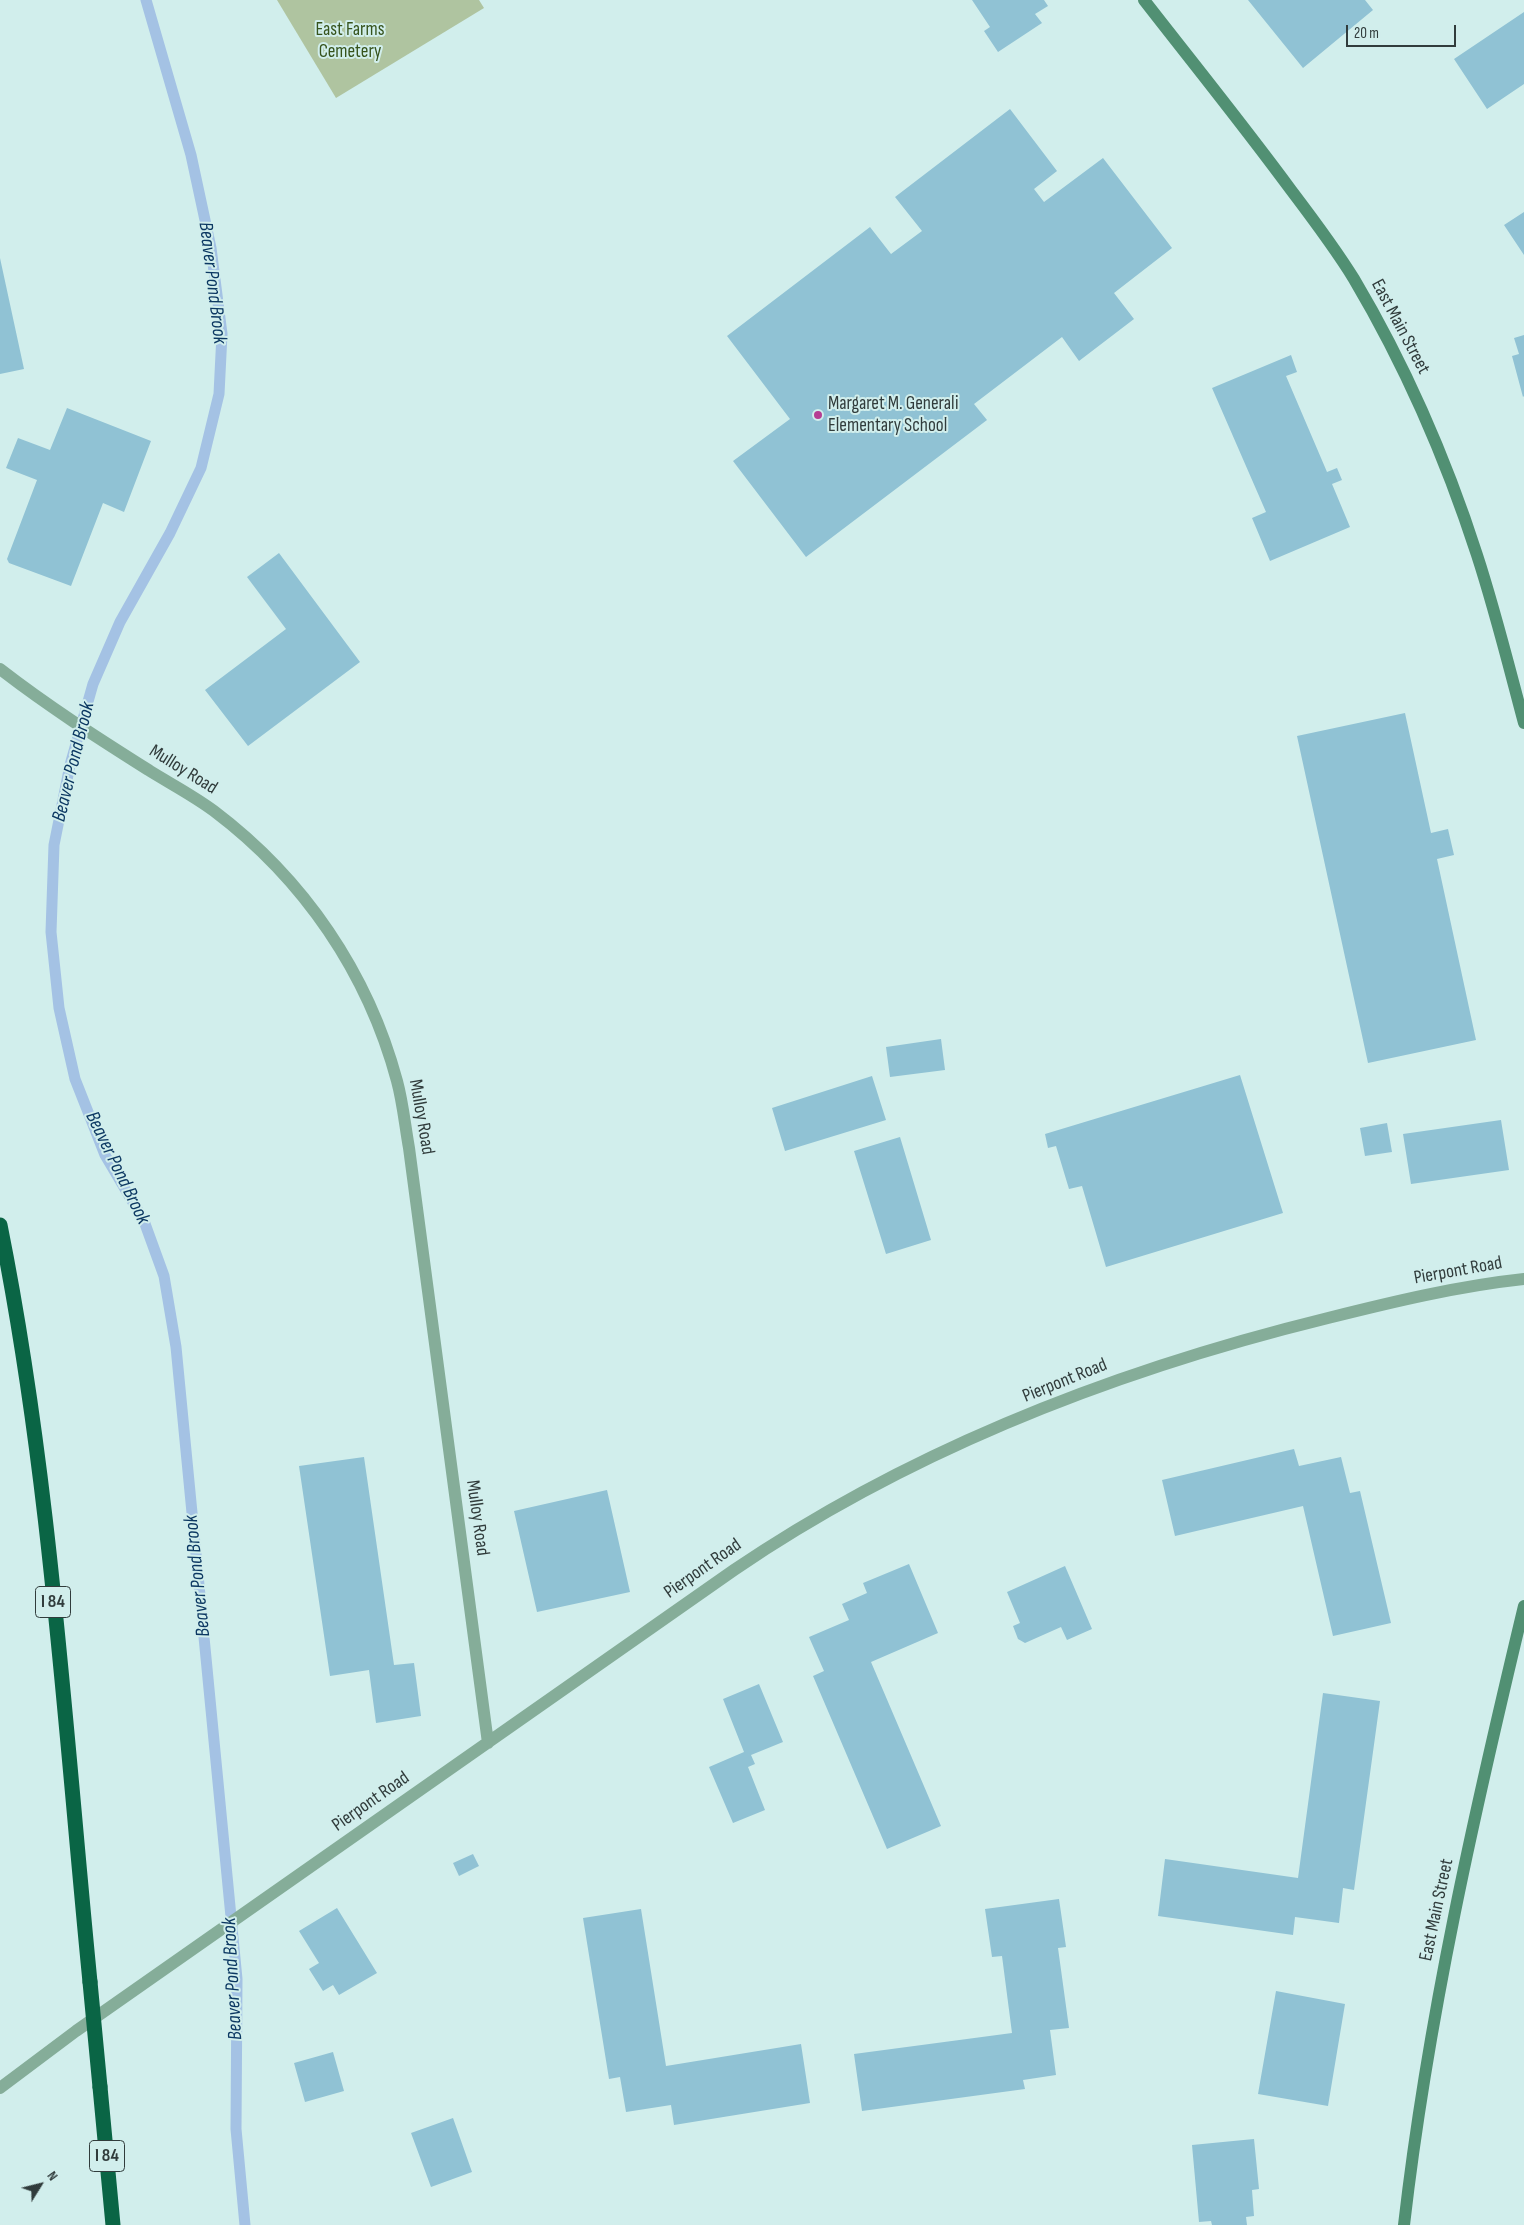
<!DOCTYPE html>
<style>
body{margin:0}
#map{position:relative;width:1524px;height:2225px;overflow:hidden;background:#d1eeec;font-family:"Sofia Sans Condensed",sans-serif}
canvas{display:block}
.north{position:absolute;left:15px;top:2160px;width:50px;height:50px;-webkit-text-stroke:4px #d1eeec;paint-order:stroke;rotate:54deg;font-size:14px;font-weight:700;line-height:20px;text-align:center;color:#313c3c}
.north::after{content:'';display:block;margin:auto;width:18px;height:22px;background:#313c3c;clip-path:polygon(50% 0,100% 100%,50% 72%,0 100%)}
.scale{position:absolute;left:1346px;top:25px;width:110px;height:22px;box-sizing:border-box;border:2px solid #313c3c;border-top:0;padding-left:6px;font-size:15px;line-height:18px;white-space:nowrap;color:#313c3c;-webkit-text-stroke:4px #d1eeec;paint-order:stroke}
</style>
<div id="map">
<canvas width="1524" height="2225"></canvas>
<div class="north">N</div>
<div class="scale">20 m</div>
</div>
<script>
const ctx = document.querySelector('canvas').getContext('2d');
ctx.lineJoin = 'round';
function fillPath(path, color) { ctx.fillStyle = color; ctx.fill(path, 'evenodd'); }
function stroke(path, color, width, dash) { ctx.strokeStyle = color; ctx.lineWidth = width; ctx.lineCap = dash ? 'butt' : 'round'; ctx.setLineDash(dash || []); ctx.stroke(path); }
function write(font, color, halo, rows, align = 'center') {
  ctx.font = font + ' "Sofia Sans Condensed",sans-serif'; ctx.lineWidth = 4; ctx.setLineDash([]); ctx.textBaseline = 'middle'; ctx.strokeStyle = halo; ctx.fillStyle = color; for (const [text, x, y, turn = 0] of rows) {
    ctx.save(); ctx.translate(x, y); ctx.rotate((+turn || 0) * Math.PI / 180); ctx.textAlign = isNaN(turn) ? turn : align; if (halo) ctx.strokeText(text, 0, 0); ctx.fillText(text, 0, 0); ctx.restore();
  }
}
const green = new Path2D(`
 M277 0H479L484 8 336 98Z`);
const stream = new Path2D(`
 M146 0 191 155 211 248 222 334 219 394 201 468 170 533 120 622 93 684 70 765 54 845 51 932 59 1008 75 1079 105 1155 144 1221 164 1276 176 1347 237 1979 236 2129 245 2225`);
const building = new Path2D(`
 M972 0H1044L1048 6 1035 14 1042 23 998 52 984 31 990 27Z
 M1248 0H1365L1373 10 1303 68Z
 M1524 12V84L1487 109 1454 59Z
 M1010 109 1057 171 1034 189 1044 202 1103 158 1172 248 1114 293 1134 319 1079 361 1062 337 974 404 987 420 806 557 733 461 790 419 727 336 870 227 891 254 922 231 895 197Z
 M1524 212V255L1504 225Z
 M0 258 24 369 0 374Z
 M1524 335V396L1523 397 1512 356 1519 354 1514 338Z
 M1291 355 1297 372 1286 376 1327 472 1337 468 1342 480 1332 484 1350 527 1270 561 1252 518 1266 512 1212 388Z
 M67 408 151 441 124 512 103 503 71 586 9 563 7 559 37 480 6 468 18 438 50 450Z
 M279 553 360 662 248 746 205 690 286 629 247 577Z
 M1405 713 1431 833 1448 829 1454 855 1437 859 1476 1040 1368 1063 1297 736Z
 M941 1039 945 1070 890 1077 886 1047Z
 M1240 1075 1283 1213 1106 1267 1082 1186 1069 1189 1056 1146 1048 1148 1045 1134Z
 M872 1076 886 1120 785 1151 772 1108Z
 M1501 1120 1509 1170 1411 1184 1403 1134Z
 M1387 1123 1392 1152 1365 1156 1360 1128Z
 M900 1137 931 1240 886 1254 854 1151Z
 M1294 1449 1299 1466 1341 1457 1350 1493 1360 1491 1391 1623 1333 1636 1303 1506 1175 1536 1162 1480Z
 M364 1457 394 1665 414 1663 421 1716 376 1723 369 1670 330 1676 299 1466Z
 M607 1490 630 1592 537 1612 514 1511Z
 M909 1564 938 1633 871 1662 941 1826 887 1849 813 1676 824 1671 809 1637 849 1620 842 1604 867 1593 863 1583Z
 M1065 1566 1092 1629 1067 1640 1061 1627 1025 1643 1018 1639 1013 1626 1020 1623 1007 1592Z
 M759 1684 783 1742 751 1755 755 1764 748 1767 765 1810 733 1823 709 1767 744 1752 723 1699Z
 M1323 1693 1380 1701 1354 1890 1343 1888 1339 1923 1295 1917 1293 1935 1158 1916 1165 1859 1298 1878Z
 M473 1854 479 1866 459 1876 453 1863Z
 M1059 1899 1066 1947 1058 1948 1069 2028 1050 2030 1056 2075 1023 2080 1025 2089 862 2111 854 2054 1012 2033 1002 1956 992 1957 985 1909Z
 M337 1908 377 1973 339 1995 333 1985 323 1991 309 1969 319 1963 299 1931Z
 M641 1909 666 2066 801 2044 810 2103 674 2125 671 2105 626 2112 620 2077 609 2079 583 1918Z
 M1276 1991 1345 2004 1328 2106 1258 2094Z
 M333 2052 344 2091 305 2102 294 2063Z
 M453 2118 472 2172 431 2187 411 2133Z
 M1254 2139 1259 2189 1252 2190 1254 2216 1246 2217 1247 2225H1212L1211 2221 1199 2222 1192 2145Z`);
const street = new Path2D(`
 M0 669C49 707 98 738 150 771 171 784 194 796 214 811 304 879 368 973 397 1081 403 1103 405 1126 409 1148L488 1743
 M0 2088 76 2031 734 1570C912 1449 1120 1369 1328 1318 1392 1302 1458 1286 1524 1279`);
const secondary = new Path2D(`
 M1144 0C1193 63 1244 126 1291 190 1313 219 1335 248 1354 279 1405 365 1446 459 1477 555 1495 610 1509 667 1524 723
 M1404 2225C1428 2016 1475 1810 1524 1606`);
const highway = new Path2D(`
 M0 1225C50 1474 65 1729 90 1982
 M100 2087 113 2225`);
const highwayBridge = new Path2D(`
 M90 1982 100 2087`);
const markers = [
 [818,415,5,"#b63e93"]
];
const shields = [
 [53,1602,35],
 [107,2156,35]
];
const shieldNames = [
 ["I 84",53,1602],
 ["I 84",107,2156]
];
const parkNames = [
 ["East Farms",350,30],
 ["Cemetery",350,52]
];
const streetNames = [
 ["East Main Street",1400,327,62],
 ["Mulloy Road",183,770,32],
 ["Mulloy Road",421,1117,80],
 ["Pierpont Road",1458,1271,-10],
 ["Pierpont Road",1065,1381,-22],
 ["Mulloy Road",477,1518,82],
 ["Pierpont Road",703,1569,-35],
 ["Pierpont Road",371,1802,-35],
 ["East Main Street",1437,1910,-78]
];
const poiNames = [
 ["Margaret M. Generali",828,404],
 ["Elementary School",828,426]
];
const waterNames = [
 ["Beaver Pond Brook",212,283,83],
 ["Beaver Pond Brook",74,762,-76],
 ["Beaver Pond Brook",117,1168,64],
 ["Beaver Pond Brook",198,1576,-96],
 ["Beaver Pond Brook",233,1979,-93]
];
fillPath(green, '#afc4a0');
stroke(stream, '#a4c2e4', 11);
fillPath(building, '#90c2d4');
stroke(street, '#85ad99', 12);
stroke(secondary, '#519073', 12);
stroke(highway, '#0a6545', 15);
stroke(highwayBridge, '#0a6545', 15);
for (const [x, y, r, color] of markers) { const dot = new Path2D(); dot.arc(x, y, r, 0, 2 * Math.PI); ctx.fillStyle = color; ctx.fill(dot); stroke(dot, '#d1eeec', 2); }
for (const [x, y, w] of shields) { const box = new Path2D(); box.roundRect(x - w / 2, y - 15.5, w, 31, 4); ctx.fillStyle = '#d1eeec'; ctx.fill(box); stroke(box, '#313c3c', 1); }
write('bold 18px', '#313c3c', null, shieldNames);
write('19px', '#36531c', '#d1eeec', parkNames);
write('19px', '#313c3c', '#d1eeec', streetNames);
write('19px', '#313c3c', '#d1eeec', poiNames, 'left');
write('italic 20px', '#0c3862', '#d1eeec', waterNames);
</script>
